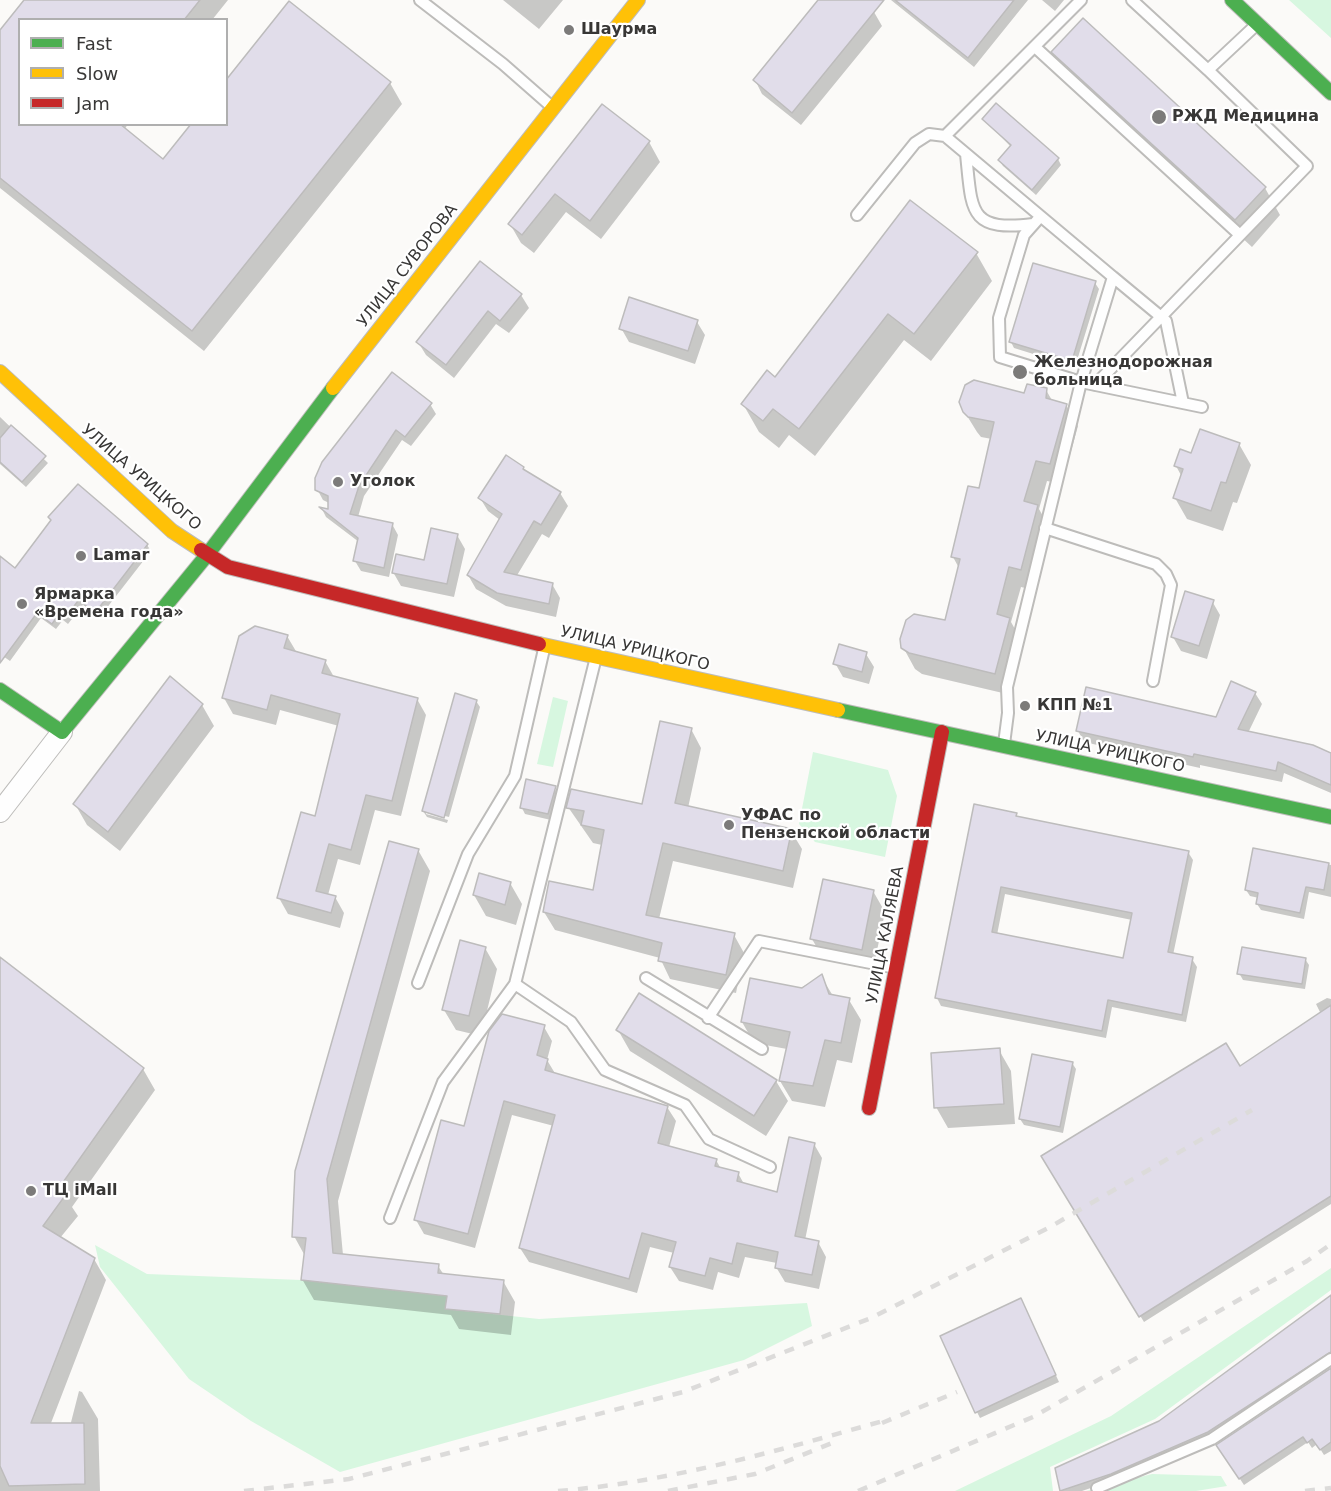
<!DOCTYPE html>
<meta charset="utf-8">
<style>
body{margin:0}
#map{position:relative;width:1331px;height:1491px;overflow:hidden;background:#fbfaf8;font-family:"DejaVu Sans",sans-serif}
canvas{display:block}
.legend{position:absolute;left:18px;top:18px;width:210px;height:108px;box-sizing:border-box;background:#fff;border:2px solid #afafaf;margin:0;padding:8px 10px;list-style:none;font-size:18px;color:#383736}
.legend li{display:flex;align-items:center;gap:12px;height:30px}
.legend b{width:30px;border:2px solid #afafaf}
</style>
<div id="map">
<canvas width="1331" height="1491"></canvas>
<ul class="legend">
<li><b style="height:8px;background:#4caf50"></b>Fast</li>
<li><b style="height:8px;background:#ffc107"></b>Slow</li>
<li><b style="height:8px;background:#c62828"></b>Jam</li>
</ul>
</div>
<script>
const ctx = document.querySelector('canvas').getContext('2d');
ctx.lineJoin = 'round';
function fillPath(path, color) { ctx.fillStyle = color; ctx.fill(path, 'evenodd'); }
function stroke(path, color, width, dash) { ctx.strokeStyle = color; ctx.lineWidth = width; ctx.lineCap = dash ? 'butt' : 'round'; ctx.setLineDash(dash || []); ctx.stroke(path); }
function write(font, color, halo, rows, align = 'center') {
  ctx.font = font + ' "DejaVu Sans",sans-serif'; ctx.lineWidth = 4.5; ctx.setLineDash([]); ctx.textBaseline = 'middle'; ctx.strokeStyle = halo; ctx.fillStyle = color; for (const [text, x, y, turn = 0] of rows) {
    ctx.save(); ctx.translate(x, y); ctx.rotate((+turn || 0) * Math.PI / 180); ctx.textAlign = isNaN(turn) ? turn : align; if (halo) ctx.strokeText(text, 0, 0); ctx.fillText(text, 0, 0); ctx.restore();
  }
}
const green = new Path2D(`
 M1289 0H1331V38Z
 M553 697 568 701 553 767 537 764Z
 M813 752 888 770 897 796 885 857 815 842 799 824Z
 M95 1245 147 1274 301 1280 447 1296 446 1309 539 1319 807 1303 812 1326 744 1360 340 1472 251 1421 189 1379 100 1267Z
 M1331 1268V1290L1155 1419 1050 1467 1053 1491H955L1111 1416Z
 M1152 1474 1221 1476 1227 1486 1196 1491H1086Z`);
const shadow = new Path2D(`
 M26 0H228L212 20H20V124H128L124 130 164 161 226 124 390 83 402 104 204 351 0 188V33Z
 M503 0H563L539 29Z
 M820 0H859L874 12 882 26 801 125 762 94 755 80Z
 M891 0H1028L974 67Z
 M1042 0H1064L1055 11Z
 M1053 52 1265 188 1280 215 1252 247 1069 79Z
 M603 106 649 142 660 162 601 239 566 212 534 253 521 243 510 224Z
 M984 119 1058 159 1061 165 1036 195 1003 166 999 160 1011 147Z
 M976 253 992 281 931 361 904 340 815 456 789 435 779 448 759 432 743 404 775 379Z
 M1095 283 1099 289 1075 367 1014 348 1011 342Z
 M521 295 529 308 509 333 496 324 454 378 426 355 418 342Z
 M697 322 705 335 695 364 629 342 621 328Z
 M1046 390 1053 402 1066 405 1078 426 1062 484 1047 481 1039 509 1049 527 1033 590 1021 587 1011 622 1021 640 1007 694 922 674 915 669 903 647 946 622 959 568 953 557 980 490 992 439 981 437 977 432 964 411Z
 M430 404 436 414 411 446 402 440 364 496 358 517 392 524 398 535 389 577 361 571 355 561 359 542 326 517 322 509 330 511 329 503 323 500 317 489Z
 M0 417 48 463 26 487 0 464Z
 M1239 444 1251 465 1237 503 1233 502 1223 531 1187 519 1175 498 1182 477 1176 466 1192 455Z
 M523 468 526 473 560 493 568 506 549 538 542 534 516 577 552 584 560 598 556 617 506 606 476 589 468 575 500 520 488 511 480 498Z
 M457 535 465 549 454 597 401 586 393 572 425 561Z
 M147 545 151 551 99 618 83 605 68 624 63 620 56 629 41 618 10 661 0 654V558L15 570Z
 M1212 601 1220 615 1207 659 1181 651 1173 637Z
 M287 636 297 653 325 661 334 677 417 699 426 715 401 816 375 810 360 865 338 859 328 895 335 897 344 913 340 928 288 914 279 898 316 817 339 726 280 710 276 725 233 714 224 698Z
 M866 654 874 667 869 684 843 677 835 663Z
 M170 678 202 705 214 726 120 851 87 825 75 804Z
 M1255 693 1262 704 1248 733 1331 754V793L1284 773 1282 782 1200 765V768L1084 742 1078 731 1216 719Z
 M476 701 480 707 449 817 426 811V814L448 820 447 823 427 817 423 811Z
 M691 729 701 748 688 808 791 831 802 849 793 888 673 861 659 919 734 935 744 953 736 993 670 979 660 958 555 930 544 912 594 892 602 845 593 843 568 807 643 806Z
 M554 787 557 793 551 820 525 814 522 808Z
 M1016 814 1018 818 1188 852 1193 860 1173 955 1192 959 1197 967 1186 1022 1112 1007 1106 1038 941 1006 937 998ZM1005 894 1132 920 1124 959 997 935Z
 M418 850 430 871 338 1201 343 1255 438 1266 444 1275 503 1281 515 1302 511 1335 459 1329 451 1315 314 1300 302 1279 305 1256 294 1236Z
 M1255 850 1331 865V897L1309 892 1304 919 1261 910 1257 904 1259 898 1250 896 1246 890Z
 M510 883 522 904 516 925 486 916 474 895Z
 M873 891 885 912 873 970 824 960 812 939Z
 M485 948 497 969 481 1036 456 1030 444 1010Z
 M0 959 143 1069 155 1090 72 1207 78 1216 60 1238 94 1259 106 1280 46 1436 67 1438 79 1391 82 1392 98 1419 100 1491H0Z
 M1305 959 1309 965 1305 989 1243 980 1239 973Z
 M821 976 833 996 849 1000 861 1020 852 1063 837 1060 825 1107 792 1101 780 1081 787 1049 754 1043 742 1022Z
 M1327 998 1331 999V1204L1144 1322 1043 1157 1239 1068 1321 1014 1316 1004Z
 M544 1027 552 1041 547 1060 556 1075 667 1107 676 1121 669 1147 716 1160 721 1169 738 1173 744 1184 779 1194 814 1144 822 1158 805 1240 818 1242 826 1257 819 1289 785 1282 776 1267 777 1263 745 1257 739 1278 718 1272 713 1290 679 1281 670 1267 674 1253 650 1247 637 1293 529 1262 520 1248 554 1126 512 1115 475 1248 424 1234 416 1220 465 1127Z
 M618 1030 776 1081 788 1101 766 1136 630 1051Z
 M999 1050 1011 1071 1015 1124 948 1128 936 1107Z
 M1072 1063 1076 1069 1063 1133 1024 1125 1020 1119Z
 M1331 1297V1359L1212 1438 1114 1480 1082 1491H1062L1057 1469 1159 1423Z
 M1024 1306 1059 1382 980 1418 977 1412Z
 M1331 1370V1451L1324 1455 1317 1444 1312 1448 1308 1442 1244 1485 1222 1452Z`);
const building = new Path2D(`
 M24 0H200L184 20H20V124H120L163 159 191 124H226V80L289 1 391 82 192 331 0 178V30Z
 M818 0H884L792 113 753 80Z
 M895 0H1014L968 58Z
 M1083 18 1266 187 1235 220 1051 52Z
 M996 103 1059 158 1032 190 998 160 1011 145 982 119Z
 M602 104 650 141 590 221 555 194 522 235 508 224Z
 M910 200 978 252 914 334 888 314 799 429 773 409 763 421 741 404 767 370 775 377Z
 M480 261 522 294 500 321 488 311 446 365 416 342Z
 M1033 263 1096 281 1072 361 1009 342Z
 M629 297 698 320 688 351 619 329Z
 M392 372 432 403 405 437 396 430 359 486 350 514 393 523 384 568 353 561 358 538 319 507 328 509V496L315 490V478L322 462Z
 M974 380 1024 393 1027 384 1047 388 1046 398 1067 404 1050 464 1036 461 1024 501 1038 505 1021 570 1009 567 997 614 1010 618 995 674 909 653 901 648 900 639 906 620 914 614 945 620 960 559 951 557 968 486 979 488 994 422 968 417 963 412 959 402 965 385Z
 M11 425 46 456 22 482 0 462V438Z
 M1200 429 1240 443 1226 483 1221 482 1211 511 1173 498 1183 469 1174 466 1180 449 1191 453Z
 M506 455 524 467 523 469 561 492 541 525 534 521 504 572 553 583 549 604 497 593 467 575 502 514 478 498Z
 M78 484 148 544 95 613 79 600 64 618 59 614 52 624 37 613 0 663V556L15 568 51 520 48 517Z
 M431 528 458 534 447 584 392 573 396 554 424 560Z
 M1185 591 1214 600 1199 646 1171 637Z
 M255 626 288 635 284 648 326 660 322 673 418 698 392 801 366 795 351 850 329 844 316 891 336 896 331 913 277 898 301 812 315 816 340 714 271 695 267 710 222 698 239 636Z
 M839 644 867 652 862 672 833 664Z
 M170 676 203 704 108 832 73 804Z
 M1231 681 1256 692 1238 729 1313 745 1331 753V785L1278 762 1276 771 1194 754 1193 757 1076 731 1086 687 1216 717Z
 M455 693 477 700 444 818 422 811Z
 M660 721 692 728 675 803 792 829 783 871 663 843 646 915 735 933 726 975 658 961 662 943 543 912 549 881 593 890 604 830 581 825 584 811 566 808 571 789 642 804Z
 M526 779 556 786 548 814 520 808Z
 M974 804 1017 813 1016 816 1189 851 1168 952 1193 957 1182 1015 1108 1000 1102 1031 935 998ZM1001 887 1132 913 1123 958 992 932Z
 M389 841 419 849 327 1179 333 1253 439 1264 438 1273 504 1280 500 1314 445 1309 447 1296 301 1280 306 1238 292 1237 295 1171Z
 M1253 848 1329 863 1324 890 1306 887 1300 913 1256 904 1258 893 1245 890Z
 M479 873 511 882 505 905 473 895Z
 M823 879 874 890 862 950 810 939Z
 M460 940 486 947 469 1016 442 1010Z
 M1242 947 1306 958 1302 984 1237 974Z
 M0 957 144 1068 59 1188 67 1193 43 1226 95 1258 31 1423H84L85 1484 9 1486 0 1466Z
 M822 974 829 994 850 998 841 1043 825 1040 813 1086 779 1081 790 1032 741 1022 750 978 802 988Z
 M639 993 777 1080 754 1116 616 1030Z
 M1331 1005V1196L1139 1317 1041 1156 1226 1043 1240 1066Z
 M502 1014 545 1025 537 1055 548 1059 545 1070 668 1106 658 1143 717 1159 715 1166 739 1172 737 1181 777 1192 789 1137 815 1143 795 1236 819 1241 812 1275 775 1268 778 1252 737 1243 732 1264 710 1258 705 1276 669 1267 676 1242 642 1233 629 1279 519 1248 555 1115 504 1101 468 1234 414 1220 441 1120 464 1126 489 1031Z
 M1000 1048 1004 1104 934 1108 931 1053Z
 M1032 1054 1073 1062 1060 1127 1019 1119Z
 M1331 1295V1352L1208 1432 1111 1474 1060 1491 1055 1468 1159 1421Z
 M1021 1298 1056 1375 975 1413 940 1336Z
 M1331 1368V1442L1320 1450 1312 1439 1307 1443 1303 1437 1239 1479 1216 1445Z`);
const lane = new Path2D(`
 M420 0 503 64 552 107
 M1132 0 1208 70 1255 26
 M1035 47 1240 235
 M966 154C972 211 968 232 1033 224
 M857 215 915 143 929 134 945 136
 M1040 217 1024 235 999 318 1000 357 1081 382 1113 277 945 136 1081 0
 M1113 277 1166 321 1183 403
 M1095 385 1307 166 1208 70
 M1045 528 1156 564 1166 574 1171 585 1153 681
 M1004 744 1008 713 1007 687 1081 382 1202 407
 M646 978 762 1049
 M418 983 468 854 515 776 544 649
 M515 984 571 1022 605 1070 685 1105 709 1139 770 1167
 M708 1018 759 941 896 968
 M390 1218 443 1082 515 984 595 661
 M1097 1488 1212 1439 1331 1359`);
const street = new Path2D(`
 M0 812 62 732`);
const fast = new Path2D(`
 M1232 0 1331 93
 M0 690 62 732 207 555 333 388
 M838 710 1331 817`);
const slow = new Path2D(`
 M0 372 172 531 201 550
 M333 388 638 0
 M539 644 838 710`);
const jam = new Path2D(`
 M201 550 228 567 539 644
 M869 1108 942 732`);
const rail = new Path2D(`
 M882 1423 957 1392
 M244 1491 349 1479 683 1392 871 1318 1050 1227 1252 1110
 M558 1491C671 1482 780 1450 890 1419
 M668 1491 755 1474 832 1443
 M858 1491 1033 1417 1307 1261 1331 1244
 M1305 1491 1331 1488`);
const markers = [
 [569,30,6,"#7c7b7a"],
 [1159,117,8,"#7c7b7a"],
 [1020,372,8,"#7c7b7a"],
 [338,482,6,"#7c7b7a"],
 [81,556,6,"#7c7b7a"],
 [22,604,6,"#7c7b7a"],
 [1025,706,6,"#7c7b7a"],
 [729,825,6,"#7c7b7a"],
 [31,1191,6,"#7c7b7a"]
];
const poiNames = [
 ["Шаурма",581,30],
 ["РЖД Медицина",1172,117],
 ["Железнодорожная",1034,363],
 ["больница",1034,381],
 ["Уголок",350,482],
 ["Lamar",93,556],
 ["Ярмарка",34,595],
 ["«Времена года»",34,613],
 ["КПП №1",1037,706],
 ["УФАС по",741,816],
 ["Пензенской области",741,834],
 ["ТЦ iMall",43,1191]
];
const streetNames = [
 ["УЛИЦА СУВОРОВА",408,266,-52],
 ["УЛИЦА УРИЦКОГО",141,478,41],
 ["УЛИЦА УРИЦКОГО",635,649,13],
 ["УЛИЦА УРИЦКОГО",1110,752,12],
 ["УЛИЦА КАЛЯЕВА",886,935,-79]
];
fillPath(green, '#d7f7e0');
fillPath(shadow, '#0003');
fillPath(building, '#e1ddea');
stroke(building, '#bdbcbc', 1.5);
stroke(lane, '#bdbcba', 14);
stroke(street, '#bdbcba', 22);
stroke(fast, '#bdbcba', 16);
stroke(slow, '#bdbcba', 16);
stroke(jam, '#bdbcba', 16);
stroke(lane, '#fefefe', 10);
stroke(street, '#fefefe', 20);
stroke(fast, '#4caf50', 14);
stroke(slow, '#ffc107', 14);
stroke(jam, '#c62828', 14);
stroke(rail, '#dcdbda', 4.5, [10, 10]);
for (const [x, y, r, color] of markers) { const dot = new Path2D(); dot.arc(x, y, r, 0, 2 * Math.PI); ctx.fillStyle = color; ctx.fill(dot); stroke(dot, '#fff', 2); }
write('bold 16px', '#383736', '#fff', poiNames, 'left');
write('16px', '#383736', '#fff', streetNames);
</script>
